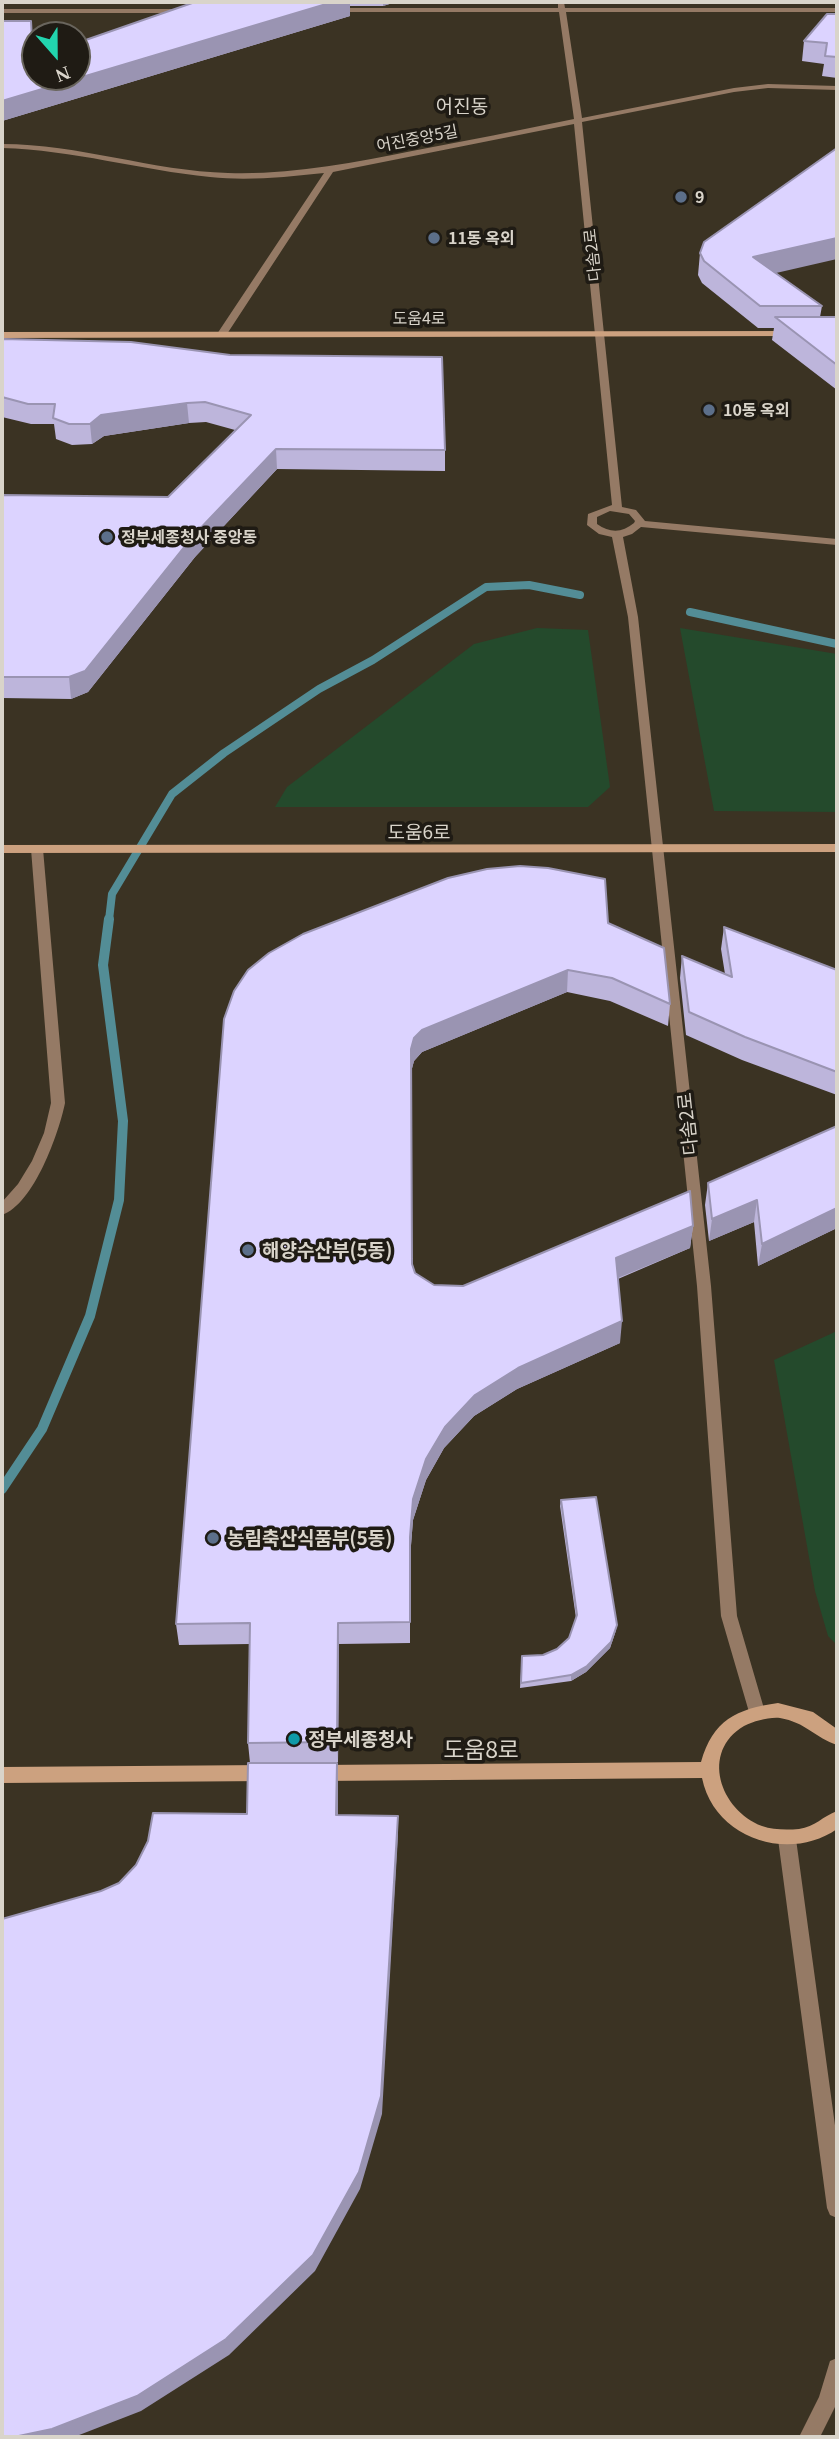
<!DOCTYPE html>
<meta charset="utf-8">
<style>
body{margin:0}
#map{position:relative;width:839px;height:2439px;overflow:hidden;background:#3b3323;font-family:Georgia,serif}
canvas{display:block}
.frame{position:absolute;inset:0;border:4px solid #d9d4ca;pointer-events:none}
.north{position:absolute;left:21px;top:21px;width:70px;height:70px;box-sizing:border-box;background:#1f1b14;border:2px solid #69655d;border-radius:50%;rotate:159deg;font-size:19px;font-weight:700;line-height:28px;text-align:center;color:#d9d4ca}
.north::after{content:'';display:block;margin:auto;width:24px;height:32px;background:#22d5af;clip-path:polygon(50% 0,100% 100%,50% 72%,0 100%)}
</style>
<div id="map">
<canvas width="839" height="2439"></canvas>
<div class="frame"></div>
<div class="north">N</div>
</div>
<script>
const ctx = document.querySelector('canvas').getContext('2d');
ctx.lineJoin = 'round';
function fillPath(path, color) { ctx.fillStyle = color; ctx.fill(path, 'evenodd'); }
function stroke(path, color, width, dash) { ctx.strokeStyle = color; ctx.lineWidth = width; ctx.lineCap = dash ? 'butt' : 'round'; ctx.setLineDash(dash || []); ctx.stroke(path); }
function write(font, color, halo, rows, align = 'center') {
  ctx.font = font + ' Georgia,"Noto Sans KR",serif'; ctx.lineWidth = 7; ctx.setLineDash([]); ctx.textBaseline = 'middle'; ctx.strokeStyle = halo; ctx.fillStyle = color; for (const [text, x, y, turn = 0] of rows) {
    ctx.save(); ctx.translate(x, y); ctx.rotate((+turn || 0) * Math.PI / 180); ctx.textAlign = isNaN(turn) ? turn : align; if (halo) ctx.strokeText(text, 0, 0); ctx.fillText(text, 0, 0); ctx.restore();
  }
}
const green = new Path2D(`
 M537 628 588 630 610 787 588 807H275L287 787 474 644Z
 M680 628 837 654V812L714 811Z
 M837 1331V1645L828 1636 815 1591 774 1360Z`);
const streamFar1 = new Path2D(`
 M690 612 837 644
 M109 920 112 894 172 794 224 753 319 689 373 660 486 587 529 585 580 595`);
const stream = new Path2D(`
 M2 1489 42 1429 90 1316 119 1200 123 1121 103 965 109 919`);
const street = new Path2D(`
 M558 2H564L565 8H837V12H566L582 118 734 88 768 84 837 86V90L768 88 734 92 582 122 622 507 636 510 645 521 837 539V545L641 527 632 534 623 537 638 617 711 1286 737 1616 765 1712 763 1717 757 1719 751 1717 749 1712 721 1616 697 1286 628 617 612 537 599 534 587 525 588 514 612 505 574 124 333 172 227 334 222 337 217 334 324 173C286 177 248 181 210 177 140 170 73 150 2 148V144C79 144 152 171 228 173 291 175 351 163 412 151 466 141 520 130 574 119L559 12H332L328 10 332 8H558ZM610 511 629 514 635 521 634 523C622 533 610 533 597 524V517Z
 M2 9H189L193 11 189 13H2Z
 M37 845 43 849 65 1103C59 1133 34 1204 2 1215V1202L18 1184 32 1161 44 1133 51 1103 31 849Z
 M787 1831 793 1833 796 1839 837 2140V2218L830 2215 827 2208 778 1839 781 1833Z
 M837 2358V2402L835 2407 820 2437H799L819 2397 830 2361Z`);
const secondary = new Path2D(`
 M791 331 796 334 794 336 2 338V332Z
 M837 844V852L2 853V845Z
 M778 1703 813 1712 837 1729V1745C816 1738 805 1722 780 1718 768 1717 755 1721 744 1726 700 1752 720 1810 762 1826 773 1830 787 1830 799 1829 815 1827 823 1816 837 1811V1829C788 1863 714 1838 702 1778L319 1781 313 1778 311 1773 313 1768 319 1765 701 1762C713 1720 736 1709 778 1703Z
 M267 1765 273 1768 275 1773 273 1778 267 1781 2 1783V1767Z`);
const wall = new Path2D(`
 M195 2H396L383 6H350V16L2 121 31 21 34 59Z
 M837 14V78L822 76 824 64 802 61 804 41Z
 M700 253 776 273 822 306 820 317H837V390L772 340 774 328H758L702 283 698 275Z
 M2 339 445 450V471L277 469 195 557 88 692 71 699 2 698V495L168 497 235 430 206 422 189 423 104 436 92 444 72 445 56 439 54 424H31L2 417Z
 M608 923 670 1004 668 1026 610 1001 567 992 422 1052 414 1061 411 1072 412 1264 415 1273 434 1285 463 1286 693 1226 690 1248 618 1279 620 1343 517 1389 474 1416 444 1448 426 1480 413 1520 410 1558V1643L339 1644 338 1762 250 1763 248 1743 250 1644 179 1645 176 1624 224 1019Z
 M724 927 837 970V1095L742 1060 686 1035 680 978 682 956 725 974 721 949Z
 M837 1126V1228L758 1266 754 1222 709 1241 705 1205 708 1183Z
 M561 1500 616 1630 610 1648 586 1672 571 1681 520 1688 522 1656 543 1655 557 1649 569 1638 576 1618 560 1506Z`);
const shadedWall = new Path2D(`
 M333 2H350V16L2 121V101Z
 M383 2H396L383 6Z
 M837 238V259L750 279 753 257Z
 M187 403 189 423 104 436 92 444 90 424 101 415Z
 M276 449 277 469 195 557 88 692 71 699 69 677 193 536Z
 M568 970 567 992 422 1052 414 1061 411 1072V1049L414 1038 422 1030Z
 M757 1200 754 1222 709 1241 712 1219Z
 M837 1208V1228L758 1266 762 1244Z
 M693 1226 690 1248 613 1280 616 1258Z
 M622 1321 620 1343 517 1389 474 1416 444 1448 426 1480 413 1520 410 1558V1643V1537L413 1499 426 1459 445 1427 475 1395 518 1368Z
 M338 1623 339 1644 338 1762 337 1742Z
 M617 1625 616 1630 610 1648 586 1672 571 1681V1675Z
 M337 1763 338 1783V1836L336 1815Z
 M398 1816V1836L382 2114 360 2189 315 2271 229 2355 141 2411 74 2437H14Z`);
const building = new Path2D(`
 M195 2H333L2 101V21H31L33 59 35 58V77H77V43Z
 M827 14H837V57L825 56 827 43 804 41Z
 M837 148V238L753 257 822 306H760L704 261 700 253 704 242Z
 M775 317H837V365Z
 M2 339 131 342 230 355 442 357 445 450 276 449 193 536 85 671 69 677H2V495L168 497 251 415 205 402 187 403 101 415 90 424H69L53 418 55 404H28L2 397Z
 M520 866 548 868 605 879 608 923 664 948 670 1004 612 978 568 970 422 1030 414 1038 411 1049 412 1264 415 1273 434 1285 463 1286 690 1191 693 1226 616 1258 622 1321 518 1368 475 1395 445 1427 426 1459 413 1499 410 1537V1622L338 1623 337 1742 248 1743 250 1623 176 1624 224 1019 234 991 248 970 269 953 303 934 448 878 487 869Z
 M724 927 837 970V1072L745 1037 689 1012 682 956 732 977Z
 M837 1126V1208L762 1244 757 1200 712 1219 708 1183Z
 M596 1497 617 1625 611 1642 587 1666 571 1675 521 1683 522 1656 543 1655 557 1649 569 1638 577 1615 561 1500Z
 M248 1763H337L336 1815 398 1816 381 2096 359 2172 313 2255 226 2339 137 2396 52 2429 14 2437H2V1919L101 1891 119 1883 136 1865 148 1841 153 1813 247 1814Z`);
const markers = [
 [681,197,7,"#5c6f8a"],
 [434,238,7,"#5c6f8a"],
 [709,410,7,"#5c6f8a"],
 [107,537,7,"#5c6f8a"],
 [248,1250,7,"#5c6f8a"],
 [213,1538,7,"#5c6f8a"],
 [294,1739,7,"#0f9aa8"]
];
const farStreetnames = [
 ["어진중앙5길",417,138,-11],
 ["다솜2로",592,255,-96],
 ["도움4로",419,318]
];
const farPoinames = [
 ["9",695,197],
 ["11동 옥외",448,238],
 ["10동 옥외",723,410],
 ["정부세종청사 중앙동",121,537]
];
const farQuarternames = [
 ["어진동",462,106]
];
const streetNames = [
 ["도움6로",419,832],
 ["다솜2로",687,1124,-96]
];
const poiNames = [
 ["해양수산부(5동)",262,1250],
 ["농림축산식품부(5동)",227,1538],
 ["정부세종청사",308,1739]
];
const nearStreetnames = [
 ["도움8로",481,1749]
];
fillPath(green, '#244a2c');
stroke(streamFar1, '#538d96', 8);
stroke(stream, '#538d96', 10);
fillPath(street, '#957a65');
fillPath(secondary, '#cca17f');
fillPath(wall, '#bdb5db');
fillPath(shadedWall, '#9a94b2');
fillPath(building, '#dcd3ff');
stroke(building, '#9a94b2', 2);
for (const [x, y, r, color] of markers) { const dot = new Path2D(); dot.arc(x, y, r, 0, 2 * Math.PI); ctx.fillStyle = color; ctx.fill(dot); stroke(dot, '#1f1b14', 2.5); }
write('16px', '#d9d4ca', '#1f1b14', farStreetnames);
write('bold 16px', '#d9d4ca', '#1f1b14', farPoinames, 'left');
write('19px', '#d9d4ca', '#1f1b14', farQuarternames);
write('19px', '#d9d4ca', '#1f1b14', streetNames);
write('bold 19px', '#d9d4ca', '#1f1b14', poiNames, 'left');
write('23px', '#d9d4ca', '#1f1b14', nearStreetnames);
</script>
